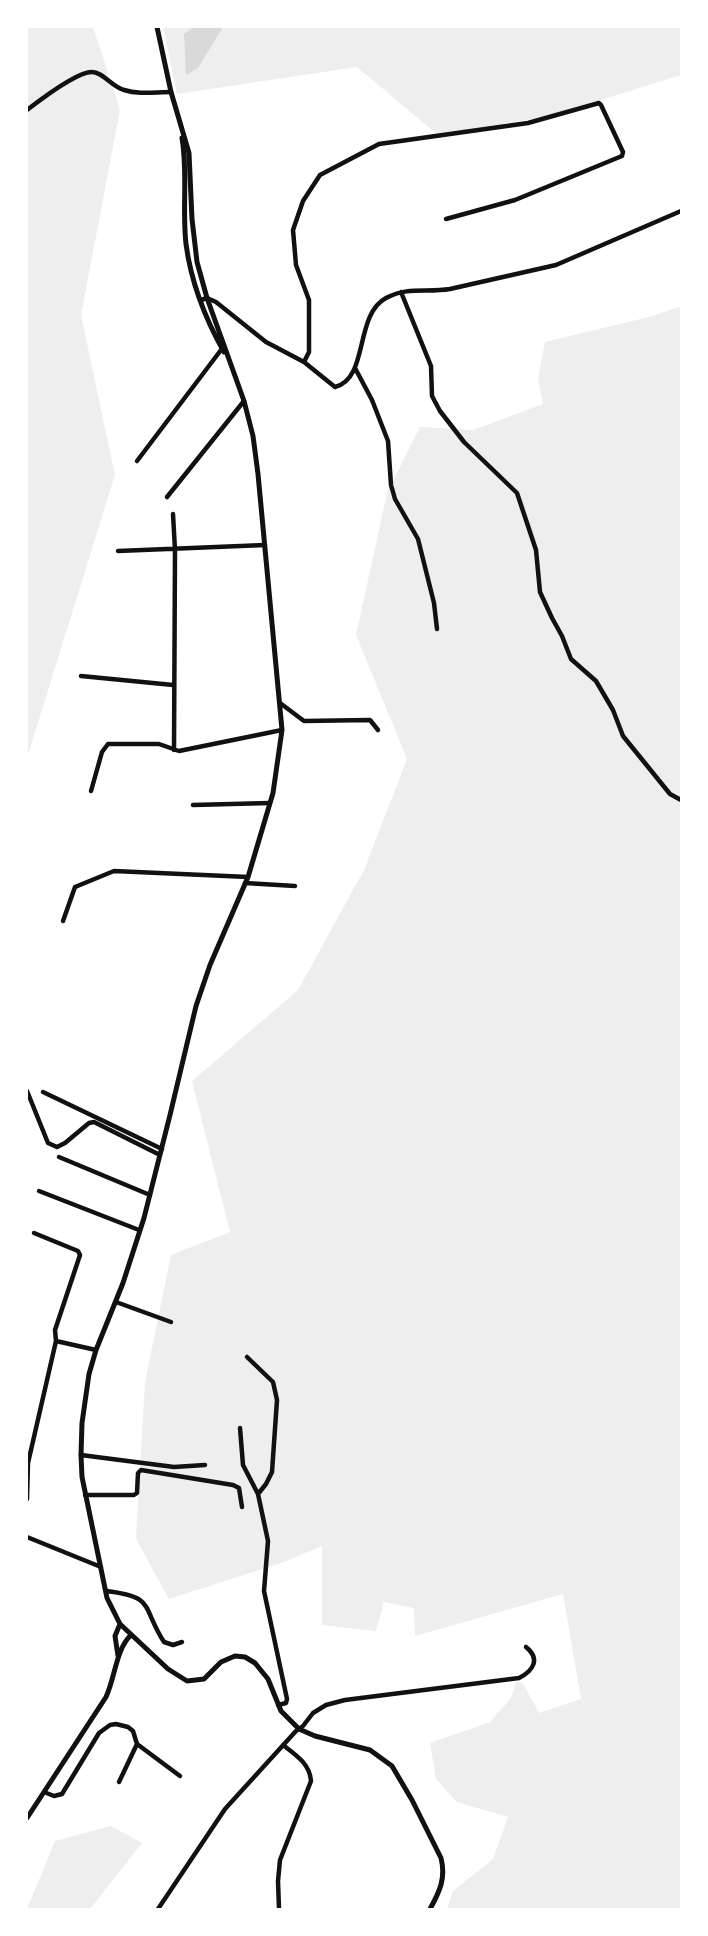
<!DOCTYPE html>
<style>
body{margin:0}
#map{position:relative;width:708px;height:1936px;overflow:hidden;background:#fff;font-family:Overpass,sans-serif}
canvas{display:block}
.frame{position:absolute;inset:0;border:28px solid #fff;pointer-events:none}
</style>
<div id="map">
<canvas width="708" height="1936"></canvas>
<div class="frame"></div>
</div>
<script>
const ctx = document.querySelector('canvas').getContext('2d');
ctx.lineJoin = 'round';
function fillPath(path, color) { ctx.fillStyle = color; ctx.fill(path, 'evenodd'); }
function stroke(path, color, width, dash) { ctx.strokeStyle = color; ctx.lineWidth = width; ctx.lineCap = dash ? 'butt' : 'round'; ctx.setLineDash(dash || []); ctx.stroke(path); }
const green = new Path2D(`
 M27 27H93L120 110 81 315 115 475 27 758Z
 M163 27H681V75L550 116 438 135 357 67 177 94Z
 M681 306V1909H447L453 1891 493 1859 508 1817 457 1802 436 1779 430 1743 490 1722 511 1698 516 1682 523 1683 539 1713 581 1699 563 1594 415 1636 414 1608 384 1602 376 1631 322 1625V1546L281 1563 169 1599 136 1539 145 1382 171 1255 230 1232 192 1081 298 990 364 870 407 759 356 635 387 493 420 427 473 430 543 404 538 379 545 342 649 317Z
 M111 1826 142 1843 90 1909H27L55 1841Z`);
const water = new Path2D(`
 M194 27H223L198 68 186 75 184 34Z`);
const minor = new Path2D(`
 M27 110C40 100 76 72 92 72 103 72 112 87 124 90 139 95 155 92 171 92
 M401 292 431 366 432 396 440 411 464 442 517 493 536 550 540 592 552 618 562 636 571 659 596 681 613 710 623 736 670 794 681 800
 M201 300 207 298 216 302 266 342 304 362 335 387C369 379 354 315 386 298 409 286 426 293 450 289L556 265 681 211
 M304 362 309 352V300L296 265 293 230 303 201 320 175 379 144 528 123 599 103 601 105 623 152 622 156 515 200 446 219
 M355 368 372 400 388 441 391 485 395 499 418 539 434 603 437 629
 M137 461 224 346
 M167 497 244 401
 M173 514 175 550 174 750
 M118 551 265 545
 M81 676 173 685
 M280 703 304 721 370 720 378 730
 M91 791 102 752 108 744H159L179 751 282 730
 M193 805 270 803
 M245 883 295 886
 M63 921 75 887 114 871 248 877
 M27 1091 48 1143 57 1147 65 1143 89 1123 94 1122 160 1155
 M43 1092 162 1149
 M59 1157 150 1195
 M39 1191 139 1230
 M116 1302 171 1322
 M56 1341 96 1350
 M247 1357 273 1382 277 1400 272 1472 266 1484 258 1494
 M240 1428 243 1465 258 1494 268 1541 264 1591 287 1699 286 1703 278 1705
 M81 1455 174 1467 205 1465
 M85 1495H134L137 1493 138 1473 141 1470 233 1485 239 1488 242 1507
 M27 1499 28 1463 56 1341 55 1330 80 1255 78 1251 34 1233
 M27 1537 101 1567
 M106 1591C156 1597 141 1606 164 1642L173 1645 182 1642
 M137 1744 180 1776
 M44 1792 54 1796 62 1794 99 1733 110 1725 116 1724 128 1727 133 1731 137 1744 119 1782
 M158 1909 225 1809 296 1731 303 1726 313 1713 326 1705 345 1700 519 1678C533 1671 541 1659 526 1647
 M279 1909 278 1881 280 1860 311 1781C310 1764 296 1755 283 1745`);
const tertiary = new Path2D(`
 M157 27 171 92 189 153 192 219 197 262 207 298 244 401 253 436 258 474 282 730 273 793 248 877 210 965 196 1006 170 1115 144 1218 123 1283 96 1350 89 1374 82 1423 81 1455 82 1477 107 1598 120 1624 168 1669 187 1681 204 1679 221 1662 235 1656 245 1657 255 1663 268 1679 281 1711 299 1729 315 1736 370 1750 392 1766 412 1800 441 1858C446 1878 440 1891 430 1909
 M182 138C188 173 182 209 186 244 191 282 206 320 224 352
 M118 1656 115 1636 120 1624
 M27 1818 106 1697C115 1678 116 1649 131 1635`);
fillPath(green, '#eee');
fillPath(water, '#d9d9d9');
stroke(minor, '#111', 4.5);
stroke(tertiary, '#111', 5);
</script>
